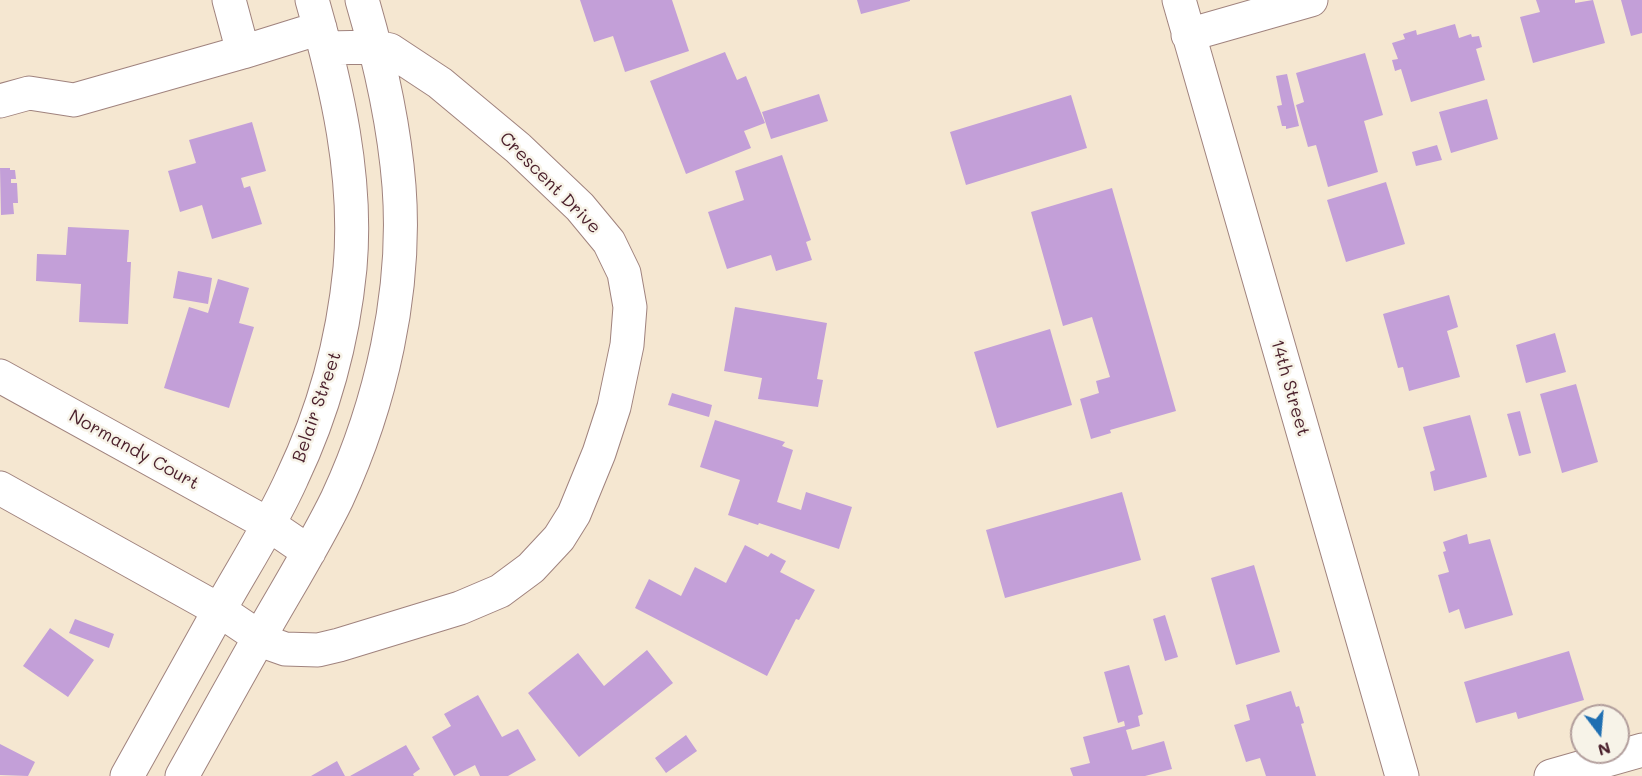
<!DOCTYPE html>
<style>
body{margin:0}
#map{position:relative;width:1642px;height:776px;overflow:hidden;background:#f5e7d1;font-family:Mali,sans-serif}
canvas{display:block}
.north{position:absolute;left:1570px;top:704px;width:60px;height:60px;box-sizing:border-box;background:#f7f3e8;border:2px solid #b29e9c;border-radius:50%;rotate:164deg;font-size:16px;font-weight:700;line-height:24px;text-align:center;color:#4a1f2b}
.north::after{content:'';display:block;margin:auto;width:21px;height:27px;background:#1f6fb2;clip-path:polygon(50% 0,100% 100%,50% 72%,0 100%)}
</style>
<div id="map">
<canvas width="1642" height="776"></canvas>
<div class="north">N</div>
</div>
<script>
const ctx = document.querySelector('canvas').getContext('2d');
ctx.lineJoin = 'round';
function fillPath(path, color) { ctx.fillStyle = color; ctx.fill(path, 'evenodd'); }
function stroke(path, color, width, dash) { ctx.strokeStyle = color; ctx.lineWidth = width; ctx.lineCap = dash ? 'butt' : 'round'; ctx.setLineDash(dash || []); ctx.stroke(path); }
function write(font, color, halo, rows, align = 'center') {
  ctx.font = font + ' Mali,sans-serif'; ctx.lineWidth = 5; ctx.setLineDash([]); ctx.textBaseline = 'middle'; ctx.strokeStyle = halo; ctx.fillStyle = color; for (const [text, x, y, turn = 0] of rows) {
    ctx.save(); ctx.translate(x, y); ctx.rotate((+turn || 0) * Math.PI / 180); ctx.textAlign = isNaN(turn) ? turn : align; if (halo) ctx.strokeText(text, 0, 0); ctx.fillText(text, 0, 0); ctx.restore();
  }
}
const building = new Path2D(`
 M580 0H672L689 51 625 72 613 36 594 42Z
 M857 0H910V1L861 14Z
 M1536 0H1575V3L1593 0 1605 43 1533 63 1520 17 1540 12Z
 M1621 0H1642V33L1631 36Z
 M1455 24 1459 38 1471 34 1472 37 1479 36 1482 47 1476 49 1485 80 1411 102 1401 69 1395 71 1392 60 1398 59 1392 43 1405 39 1403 34 1416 30 1417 35Z
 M725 52 737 80 746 76 765 123 744 131 751 148 686 174 650 81Z
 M1365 53 1383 115 1364 121 1378 172 1328 187 1316 145 1308 147 1296 105 1304 102 1296 73Z
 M1287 74 1299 126 1286 129V126H1282L1277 106 1282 105 1276 76Z
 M819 94 828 121 771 139 762 112Z
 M1071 95 1087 148 966 185 950 132Z
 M1487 99 1498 139 1451 153 1439 112Z
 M252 122 266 171 241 178 244 188 250 186 262 224 212 239 202 205 180 212 168 171 196 163 189 140Z
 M1437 145 1442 160 1416 166 1412 152Z
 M782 155 811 240 806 242 812 260 776 271 771 255 727 269 708 212 744 200 735 171Z
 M0 168H10V170H15L16 179H11V183H17L18 203H13L14 214 1 215Z
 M1386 182 1405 244 1346 262 1327 200Z
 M1112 188 1176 411 1110 430 1111 433 1091 439 1080 399 1099 393 1096 381 1110 377 1092 317 1063 326 1031 212Z
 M68 227 129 230 127 262H131L128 324 79 322 81 284 36 281 37 254 66 255Z
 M178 271 212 278 208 304 173 298Z
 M218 279 249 288 239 323 254 327 229 408 164 388 189 307 208 313Z
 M1449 295 1458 327 1447 331 1460 377 1409 391 1403 367 1398 368 1383 314Z
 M735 307 827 323 817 379 823 380 818 407 758 399 762 378 724 371Z
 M1050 329 1072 405 997 428 974 352Z
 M1555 333 1566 372 1526 383 1516 345Z
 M1576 384 1598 462 1562 473 1540 394Z
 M672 393 712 405 709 417 668 405Z
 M1520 411 1531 453 1519 456 1507 414Z
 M1470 415 1487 477 1434 491 1430 472 1435 470 1423 427Z
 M715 420 785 442 782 446 793 450 777 502 801 510 806 492 852 507 839 549 759 523 758 525 728 515 740 480 700 467Z
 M1122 492 1141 560 1005 598 986 530Z
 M1467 534 1469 544 1490 539 1513 615 1465 629 1459 609 1449 613 1438 575 1449 572 1443 552 1446 551 1443 542Z
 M745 545 768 557 771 553 786 561 780 572 815 590 799 620 796 619 767 676 635 608 649 579 681 596 695 567 726 583Z
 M1254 565 1280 652 1236 665 1211 578Z
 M1165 615 1178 657 1165 661 1153 619Z
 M75 619 114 634 109 648 69 633Z
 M50 628 94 660 68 697 23 666Z
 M647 650 673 683 579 757 528 693 578 653 604 686Z
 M1569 651 1584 700 1518 719 1516 712 1476 723 1464 682Z
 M1129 665 1143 714 1138 716 1140 726 1126 730 1132 750 1164 741 1172 769 1145 776H1073L1070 768 1090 763 1083 737 1125 726 1124 721 1118 723 1104 672Z
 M1291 691 1296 707 1299 706 1304 723 1301 724 1316 776H1266L1260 758 1246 762 1234 725 1250 720 1246 705Z
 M478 695 502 737 518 729 536 760 508 776H480L475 765 454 776 432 737 451 726 444 714Z
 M686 735 697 751 666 773 655 758Z
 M0 744 35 762 28 776 0 775Z
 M406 745 420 769 413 774 414 776H350Z
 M337 761 345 776H311Z`);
const minor = new Path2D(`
 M1179 0 1402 776
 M1188 35 1311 0
 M243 52 320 28
 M0 101 29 93 74 100 243 52 229 0
 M0 376 268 524 309 552
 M0 488 219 610 268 643 285 649 318 650 339 645 460 608 500 591 531 568 559 538 574 514 599 453 614 407 627 345 630 307 624 273 609 242 580 207 518 148 440 83 390 50 376 47 326 48
 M127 776C158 720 189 665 220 609 244 566 272 523 292 478 323 413 343 340 350 268 358 177 337 87 312 0
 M182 776C210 726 238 675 266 626 290 584 316 542 337 499 381 404 407 291 399 186 394 123 380 61 362 0
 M1551 776 1642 750`);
const streetNames = [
 ["Crescent Drive",550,183,45],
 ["14th Street",1290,388,74],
 ["Belair Street",317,407,-71],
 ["Normandy Court",134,450,29]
];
fillPath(building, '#c39fd8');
stroke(minor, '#a0837e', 35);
stroke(minor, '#fff', 33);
write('18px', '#4a1f2b', '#f7f3e8', streetNames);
</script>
